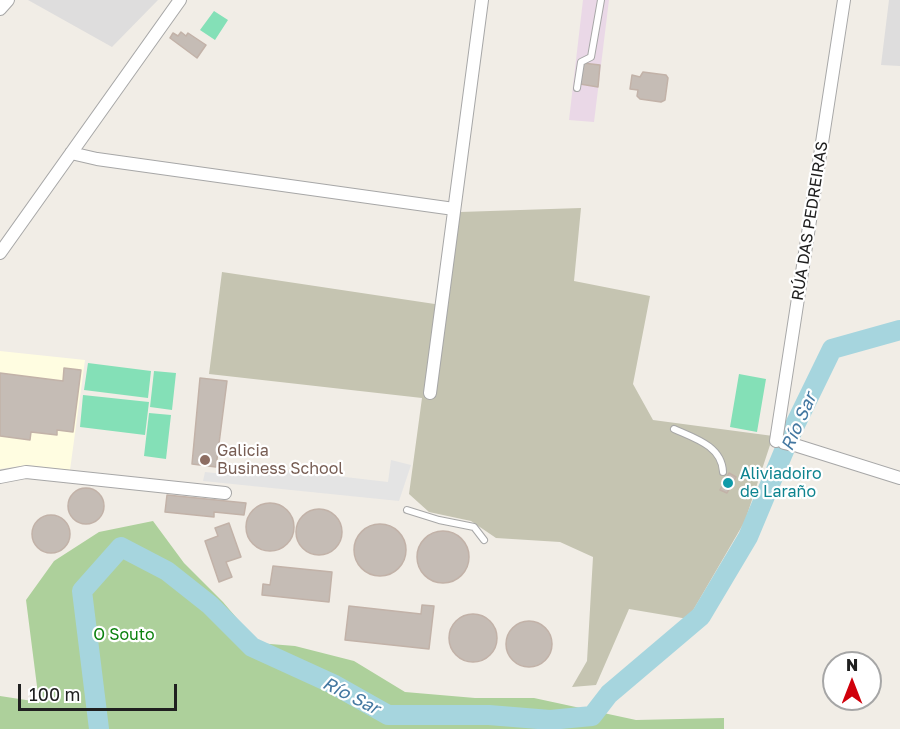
<!DOCTYPE html>
<meta charset="utf-8">
<style>
body{margin:0}
#map{position:relative;width:900px;height:729px;overflow:hidden;background:#f1ede6;font-family:"Golos Text",sans-serif}
canvas{display:block}
.north{position:absolute;left:822px;top:651px;width:60px;height:60px;box-sizing:border-box;background:#fff;border:2px solid #a6a6a6;border-radius:50%;rotate:0deg;font-size:16px;font-weight:700;line-height:24px;text-align:center;color:#202020}
.north::after{content:'';display:block;margin:auto;width:21px;height:27px;background:#d0000b;clip-path:polygon(50% 0,100% 100%,50% 72%,0 100%)}
.scale{position:absolute;left:18px;top:684px;width:159px;height:27px;box-sizing:border-box;border:3px solid #202020;border-top:0;padding-left:8px;font-size:18px;line-height:21px;white-space:nowrap;color:#202020;-webkit-text-stroke:4px #fff;paint-order:stroke}
</style>
<div id="map">
<canvas width="900" height="729"></canvas>
<div class="north">N</div>
<div class="scale">100 m</div>
</div>
<script>
const ctx = document.querySelector('canvas').getContext('2d');
ctx.lineJoin = 'round';
function fillPath(path, color) { ctx.fillStyle = color; ctx.fill(path, 'evenodd'); }
function stroke(path, color, width, dash) { ctx.strokeStyle = color; ctx.lineWidth = width; ctx.lineCap = dash ? 'butt' : 'round'; ctx.setLineDash(dash || []); ctx.stroke(path); }
function write(font, color, halo, rows, align = 'center') {
  ctx.font = font + ' "Golos Text",sans-serif'; ctx.lineWidth = 4.5; ctx.setLineDash([]); ctx.textBaseline = 'middle'; ctx.strokeStyle = halo; ctx.fillStyle = color; for (const [text, x, y, turn = 0] of rows) {
    ctx.save(); ctx.translate(x, y); ctx.rotate((+turn || 0) * Math.PI / 180); ctx.textAlign = isNaN(turn) ? turn : align; if (halo) ctx.strokeText(text, 0, 0); ctx.fillText(text, 0, 0); ctx.restore();
  }
}
const residential = new Path2D(`
 M28 0H158L112 47Z
 M889 0H900V66L881 65Z`);
const industrial = new Path2D(`
 M583 0H609L594 122 569 120Z`);
const education = new Path2D(`
 M0 351 85 360 70 470 27 465 0 469Z`);
const construction = new Path2D(`
 M581 208 574 281 650 296 633 384 653 420 773 436 745 521 688 619 629 609 596 685 572 687 587 661 593 557 560 542 496 538 471 521 429 512 409 494 422 398 209 374 222 272 448 306 460 212Z`);
const forest = new Path2D(`
 M153 521 184 563 223 602 258 643 295 646 354 661 405 692 475 698H534L636 720 724 718V729H0V696L39 702 26 600 54 561 99 532Z`);
const pitch = new Path2D(`
 M214 11 228 20 215 40 200 30Z
 M88 363 151 371 148 398 84 390Z
 M154 371 176 373 172 410 150 407Z
 M739 374 766 379 757 432 730 427Z
 M83 395 149 402 145 435 80 427Z
 M149 413 171 415 166 459 144 456Z`);
const parking = new Path2D(`
 M391 460 411 465 399 501 203 481 205 472 224 474 225 463 388 482Z`);
const river = new Path2D(`
 M99 729 82 591 121 547 167 571 210 605 252 647 333 684 388 715H489L550 720 592 716 609 694 701 616 748 537 794 427 832 349 900 330`);
const building = new Path2D(`
 M181 32 186 36 188 33 206 45 197 58 170 38 173 33 178 36Z
 M583 63 600 65 598 87 580 84Z
 M643 72 666 75 668 78 665 100 661 102 640 99 637 96 638 90 630 89 632 75 640 77Z
 M64 368 81 370 73 432 57 430V435L31 432 30 440 0 436V373L63 381Z
 M200 378 227 381 216 467 192 464Z
 M729 473 736 477 727 493 720 490Z
 M68 506a18 18 0 1 1 36 0a18 18 0 1 1-36 0Z
 M167 495 246 503 244 515 214 512V517L165 512Z
 M246 527a24 24 0 1 1 48 0a24 24 0 1 1-48 0Z
 M296 532a23 23 0 1 1 46 0a23 23 0 1 1-46 0Z
 M32 534a19 19 0 1 1 38 0a19 19 0 1 1-38 0Z
 M229 523 241 557 226 562 232 577 219 582 205 541 218 536 215 528Z
 M354 550a26 26 0 1 1 52 0a26 26 0 1 1-52 0Z
 M417 557a26 26 0 1 1 52 0a26 26 0 1 1-52 0Z
 M273 566 332 572 329 602 262 595 263 584 270 585Z
 M422 605 434 606 429 649 345 640 349 606 421 614Z
 M449 638a24 24 0 1 1 48 0a24 24 0 1 1-48 0Z
 M506 644a23 23 0 1 1 46 0a23 23 0 1 1-46 0Z`);
const lane = new Path2D(`
 M577 88 581 62 591 57 601 0
 M674 429C694 438 722 446 723 472
 M407 510 439 520 474 527 484 540`);
const street = new Path2D(`
 M0 9 8 0
 M71 153 97 159 454 209
 M0 253 180 0
 M430 393 482 0
 M776 441 844 0
 M784 443 798 446 900 478
 M0 477 26 472 225 493`);
const markers = [
 [205,460,6,"#8d6e63"],
 [728,483,6,"#0f9aa8"]
];
const streetNames = [
 ["RÚA DAS PEDREIRAS",810,221,-81]
];
const educationNames = [
 ["Galicia",217,451],
 ["Business School",217,469]
];
const cultureNames = [
 ["Aliviadoiro",740,474],
 ["de Laraño",740,492]
];
const parkNames = [
 ["O Souto",124,635]
];
const waterNames = [
 ["Río Sar",799,422,-66],
 ["Río Sar",351,696,27]
];
fillPath(residential, '#dedddd');
fillPath(industrial, '#ead8e7');
fillPath(education, '#fffde1');
fillPath(construction, '#c5c4b1');
fillPath(forest, '#add09b');
fillPath(pitch, '#84e0b7');
fillPath(parking, '#e4e4e4');
stroke(river, '#a6d5de', 20);
fillPath(building, '#c5bcb5');
stroke(building, '#c2b2a8', 1.5);
stroke(lane, '#a7a7a7', 8);
stroke(street, '#a7a7a7', 14);
stroke(lane, '#fff', 6);
stroke(street, '#fff', 12);
for (const [x, y, r, color] of markers) { const dot = new Path2D(); dot.arc(x, y, r, 0, 2 * Math.PI); ctx.fillStyle = color; ctx.fill(dot); stroke(dot, '#fff', 2); }
write('16px', '#202020', '#fff', streetNames);
write('16px', '#785e54', '#fff', educationNames, 'left');
write('16px', '#0d838f', '#fff', cultureNames, 'left');
write('16px', '#0b810e', '#fff', parkNames);
write('italic 18px', '#4478a1', '#fff', waterNames);
</script>
